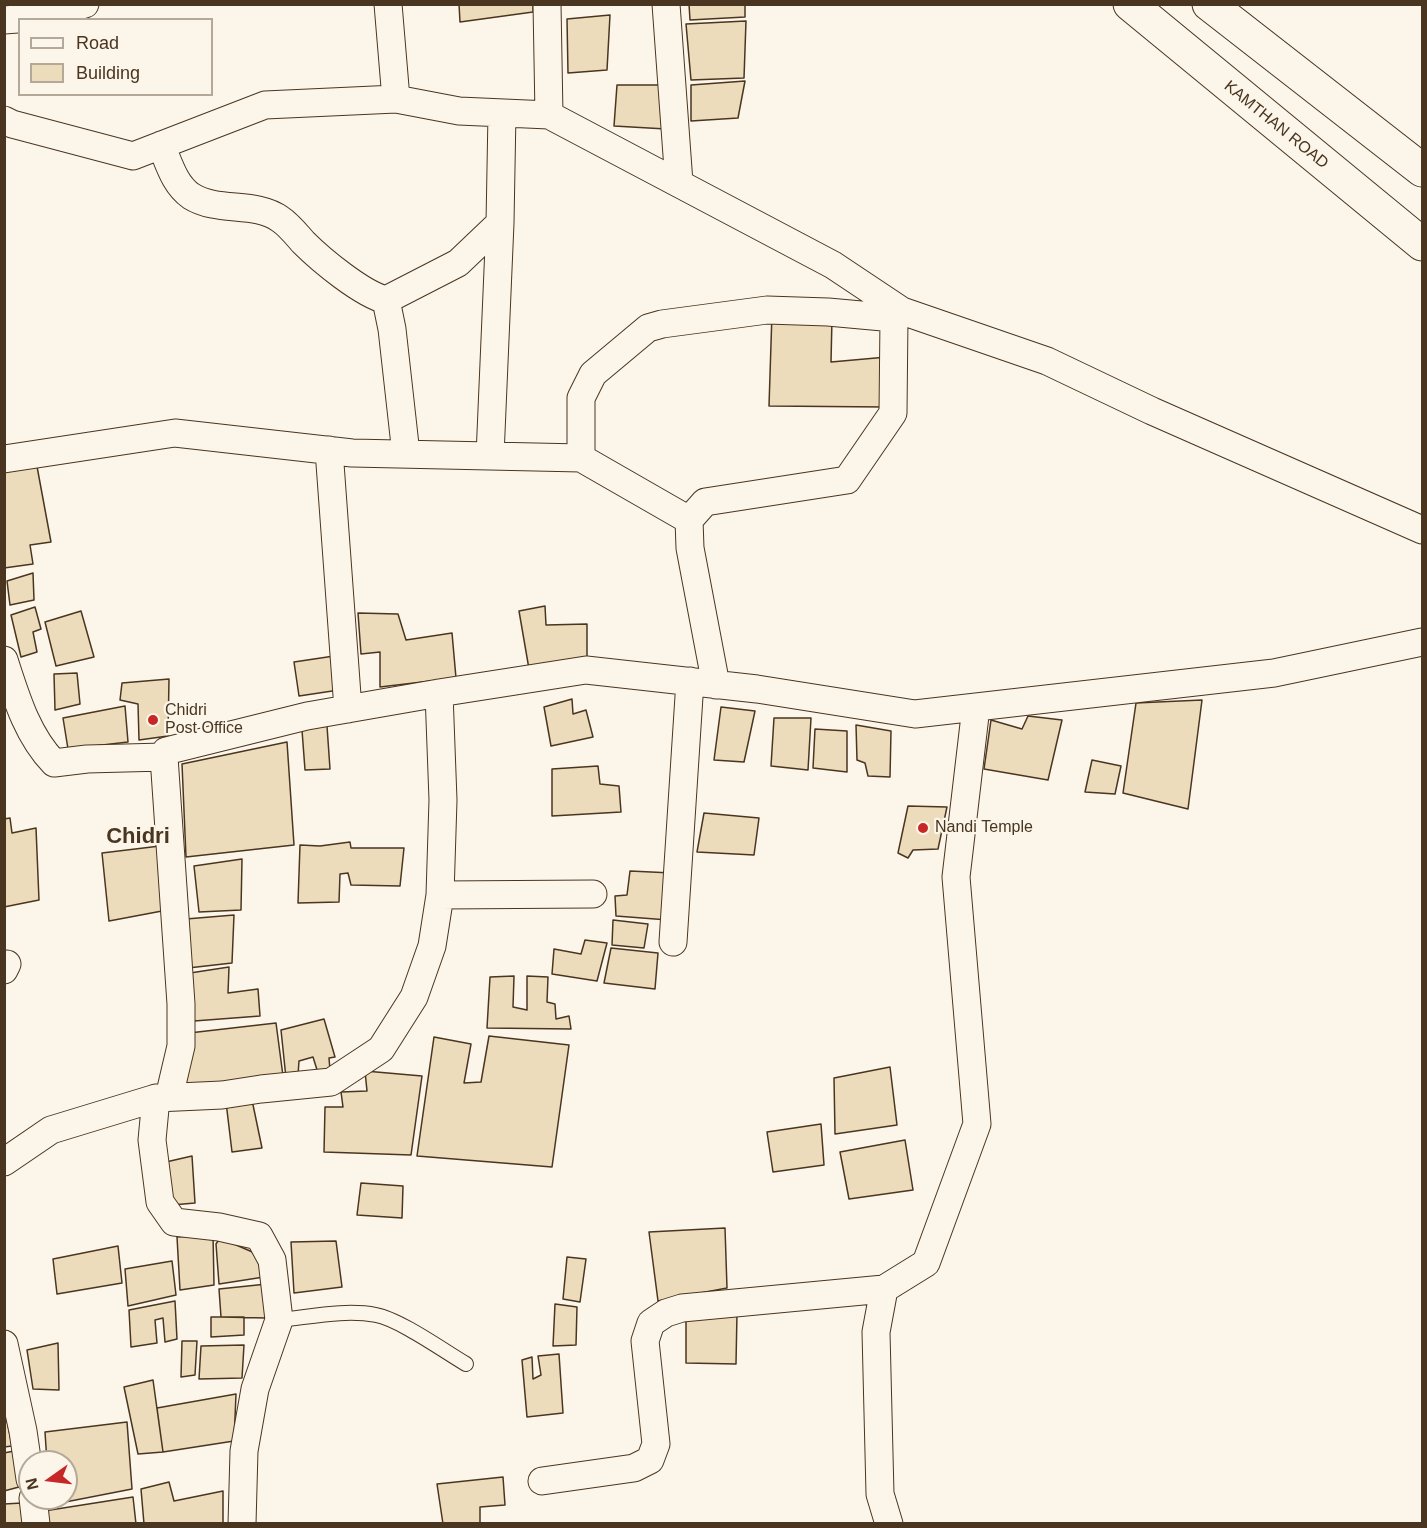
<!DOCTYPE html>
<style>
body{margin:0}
#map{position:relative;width:1427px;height:1528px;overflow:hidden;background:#fbf6e9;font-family:Arial,sans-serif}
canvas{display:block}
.frame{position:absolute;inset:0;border:6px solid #4a3520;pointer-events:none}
.legend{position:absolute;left:18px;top:18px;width:195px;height:78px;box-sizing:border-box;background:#fbf6e9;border:2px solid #b4a999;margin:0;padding:8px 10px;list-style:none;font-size:18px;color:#4a3520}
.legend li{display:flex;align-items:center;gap:12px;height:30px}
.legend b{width:30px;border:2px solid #b4a999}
.north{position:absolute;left:18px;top:1450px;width:60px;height:60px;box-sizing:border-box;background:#fbf6e9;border:2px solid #b4a999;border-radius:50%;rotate:256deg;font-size:16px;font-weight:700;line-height:24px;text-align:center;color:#4a3520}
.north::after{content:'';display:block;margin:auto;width:21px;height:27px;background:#c62828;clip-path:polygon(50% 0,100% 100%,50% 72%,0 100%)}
</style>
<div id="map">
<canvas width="1427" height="1528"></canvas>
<div class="frame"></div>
<ul class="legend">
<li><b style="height:8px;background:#fbf6e9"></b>Road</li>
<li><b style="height:16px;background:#ecdcbc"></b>Building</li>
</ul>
<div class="north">N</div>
</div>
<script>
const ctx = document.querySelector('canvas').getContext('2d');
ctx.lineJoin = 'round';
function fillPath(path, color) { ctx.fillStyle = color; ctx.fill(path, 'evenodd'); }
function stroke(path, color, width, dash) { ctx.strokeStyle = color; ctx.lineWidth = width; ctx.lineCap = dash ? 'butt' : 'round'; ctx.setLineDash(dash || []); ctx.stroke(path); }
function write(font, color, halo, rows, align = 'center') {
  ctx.font = font + ' Arial,sans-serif'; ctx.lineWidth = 4.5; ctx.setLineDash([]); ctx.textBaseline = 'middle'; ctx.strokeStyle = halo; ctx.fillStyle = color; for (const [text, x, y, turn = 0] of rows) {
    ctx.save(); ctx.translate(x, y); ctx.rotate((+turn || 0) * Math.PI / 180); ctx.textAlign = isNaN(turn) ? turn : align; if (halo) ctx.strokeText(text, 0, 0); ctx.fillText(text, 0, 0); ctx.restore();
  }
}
const building = new Path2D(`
 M459 4H533V12L460 22Z
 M689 4H745V17L690 20Z
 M610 15 607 70 568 73 567 19Z
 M746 21 744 78 691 80 686 24Z
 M745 81 738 118 691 121V85Z
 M617 85H667L666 129 614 126Z
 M772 313 832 318 831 362 887 357 885 407 769 406Z
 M36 461 51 542 30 545 33 564 4 568V467Z
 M33 573 34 600 10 605 7 581Z
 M545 606 546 625 587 624V659L529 669 519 611Z
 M35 607 41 629 33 632 37 652 21 657 11 615Z
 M81 611 94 657 56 666 45 622Z
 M358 613 398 614 406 640 452 633 456 678 380 687V652L361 654Z
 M334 656 339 690 299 696 294 662Z
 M77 673 80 704 55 710 54 674Z
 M169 679 168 736 139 740 138 704 120 700 122 683Z
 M572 699 573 714 586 710 593 737 551 746 544 707Z
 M1202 700 1188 809 1123 793 1136 703Z
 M125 706 128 742 68 749 63 718Z
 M721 707 755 711 744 762 714 760Z
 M1028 716 1062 720 1048 780 984 769 991 720 1022 729Z
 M774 718H811L808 770 771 766Z
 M856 725 891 731 890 777 868 776 865 763 857 760Z
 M327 726 330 769 305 770 302 730Z
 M815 729 847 731V772L813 768Z
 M287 742 294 845 186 857 182 764Z
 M1092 760 1121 766 1115 794 1085 792Z
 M598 766 600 784 619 786 621 812 552 816V769Z
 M908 806 947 807 938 849 913 850 908 858 898 853Z
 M704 813 759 818 754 855 697 852Z
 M10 818 12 833 36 828 39 900 4 907V819Z
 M350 842 351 848H404L400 886 351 885 348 873 340 874 339 902 298 903 300 845 320 846Z
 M160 846 162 911 109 921 102 853Z
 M242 859 241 910 199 912 194 866Z
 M630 871 672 873 668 920 616 916 615 896 627 895Z
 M234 915 232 963 188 968 186 919Z
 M613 920 648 924 644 948 612 945Z
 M585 940 607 943 597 981 552 974 554 949 581 954Z
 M611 948 658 953 655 989 604 983Z
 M229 967 228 993 258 989 260 1016 194 1021 190 973Z
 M514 976 513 1007 527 1010V976L548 977 547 1002 555 1004 556 1019 569 1016 571 1029 487 1028 490 977Z
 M324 1019 335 1057 329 1058 330 1070 318 1073 313 1057 299 1061 298 1075 286 1078 281 1030Z
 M276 1023 283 1076 183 1087 189 1033Z
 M489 1036 569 1045 552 1167 417 1156 434 1037 471 1044 464 1083 481 1082Z
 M890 1067 897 1125 835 1134 834 1078Z
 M365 1071 422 1076 411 1155 324 1152 325 1107H343L341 1092 367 1091Z
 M252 1100 262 1148 232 1152 226 1102Z
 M821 1124 824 1165 773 1172 767 1132Z
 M905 1140 913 1190 849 1199 840 1152Z
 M192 1156 195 1203 172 1205 166 1162Z
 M361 1183 403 1186 402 1218 357 1215Z
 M725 1228 727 1288 658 1301 649 1232Z
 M213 1234 214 1285 180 1290 177 1237Z
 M220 1238 264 1257V1277L219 1284 216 1244Z
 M336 1241 342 1287 294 1293 291 1242Z
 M118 1246 122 1283 57 1294 53 1259Z
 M567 1257 586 1259 580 1302 563 1299Z
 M172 1261 176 1295 128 1306 125 1269Z
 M267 1284 266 1318 221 1317 219 1289Z
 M175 1301 177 1339 165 1342 163 1318 155 1320 157 1343 131 1347 129 1310Z
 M555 1304 577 1307 576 1345 553 1346Z
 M737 1313 736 1364 686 1363V1317Z
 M211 1317H244V1335L211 1337Z
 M182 1341H197L195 1375 181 1377Z
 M58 1343 59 1390 33 1389 27 1350Z
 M244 1345 242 1378 199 1379 201 1346Z
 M559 1354 563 1413 527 1417 522 1360 532 1357 533 1379 541 1375 538 1356Z
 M153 1380 163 1452 138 1454 124 1387Z
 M236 1394 234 1441 163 1452 157 1408Z
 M4 1405 12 1446 4 1447Z
 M127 1422 132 1489 50 1505 49 1498H66V1462H47L45 1432Z
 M14 1451 19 1487 4 1491V1453Z
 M503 1477 505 1505 480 1507V1524H443L437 1484Z
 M169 1482 174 1501 223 1491V1524H144L141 1489Z
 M133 1497 136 1524H46L44 1511Z
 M22 1503 24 1524H4V1504Z`);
const service = new Path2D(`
 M279 1320C310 1317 345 1309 376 1315 399 1319 444 1351 466 1364`);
const minor = new Path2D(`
 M388 4 396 99
 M547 4 549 115
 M666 4 679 183
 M4 20 45 17 85 4
 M4 120 12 124 133 156 265 105 396 99 459 111 549 115 833 265 902 311 1047 361 1152 411 1422 530
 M161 145C169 163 174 184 191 196 218 213 255 201 280 219 289 225 296 234 303 242 321 260 362 294 386 300L392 329 406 454
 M386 300 458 263 500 223
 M329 450 348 709
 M490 456 500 223 502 113
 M581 458V398L593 374 648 328 662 324 767 310 828 312 894 318
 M4 459 175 433 352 453 581 458 689 520 690 548 716 685
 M689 520 705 502 847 480 893 413 894 318 902 311
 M4 660C16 697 27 735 54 763L87 759 164 757 166 751 307 716 439 693 586 670 757 689 915 714 1274 673 1422 642
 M164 757 181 1004V1046L169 1097
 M440 895 593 894
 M673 942 690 681
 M4 970 7 964
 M156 1098 152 1140 160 1202 174 1222 219 1227 259 1236 272 1260 279 1320 255 1389 244 1451 242 1524
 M4 1162 51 1130 156 1098 222 1095 261 1089 331 1082 381 1049 414 997 432 946 440 895 443 800 439 693
 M884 1289 876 1332 880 1494 889 1524
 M4 1344 23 1431 30 1479
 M542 1481 634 1468 650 1460 656 1444 645 1341 651 1323 666 1313 682 1308 884 1289 926 1263 977 1124 956 877 976 707
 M33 1498 36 1524`);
const primary = new Path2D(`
 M1130 4 1422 244
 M1209 4 1422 170`);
const markers = [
 [153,720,6,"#c62828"],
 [923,828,6,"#c62828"]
];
const streetNames = [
 ["KAMTHAN ROAD",1276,125,39]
];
const poiNames = [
 ["Chidri",165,711],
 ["Post Office",165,729],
 ["Nandi Temple",935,828]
];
const districtNames = [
 ["Chidri",138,837]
];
fillPath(building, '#ecdcbc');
stroke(building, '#4a3520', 1.5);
stroke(service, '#4a3520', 16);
stroke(minor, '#4a3520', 29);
stroke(primary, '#4a3520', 35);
stroke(service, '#fbf6e9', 14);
stroke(minor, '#fbf6e9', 27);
stroke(primary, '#fbf6e9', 33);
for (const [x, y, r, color] of markers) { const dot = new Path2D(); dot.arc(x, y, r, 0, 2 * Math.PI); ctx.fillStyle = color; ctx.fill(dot); stroke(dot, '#fbf6e9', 2); }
write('16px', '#4a3520', '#fbf6e9', streetNames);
write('16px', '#4a3520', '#fbf6e9', poiNames, 'left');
write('bold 22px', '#4a3520', '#fbf6e9', districtNames);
</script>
